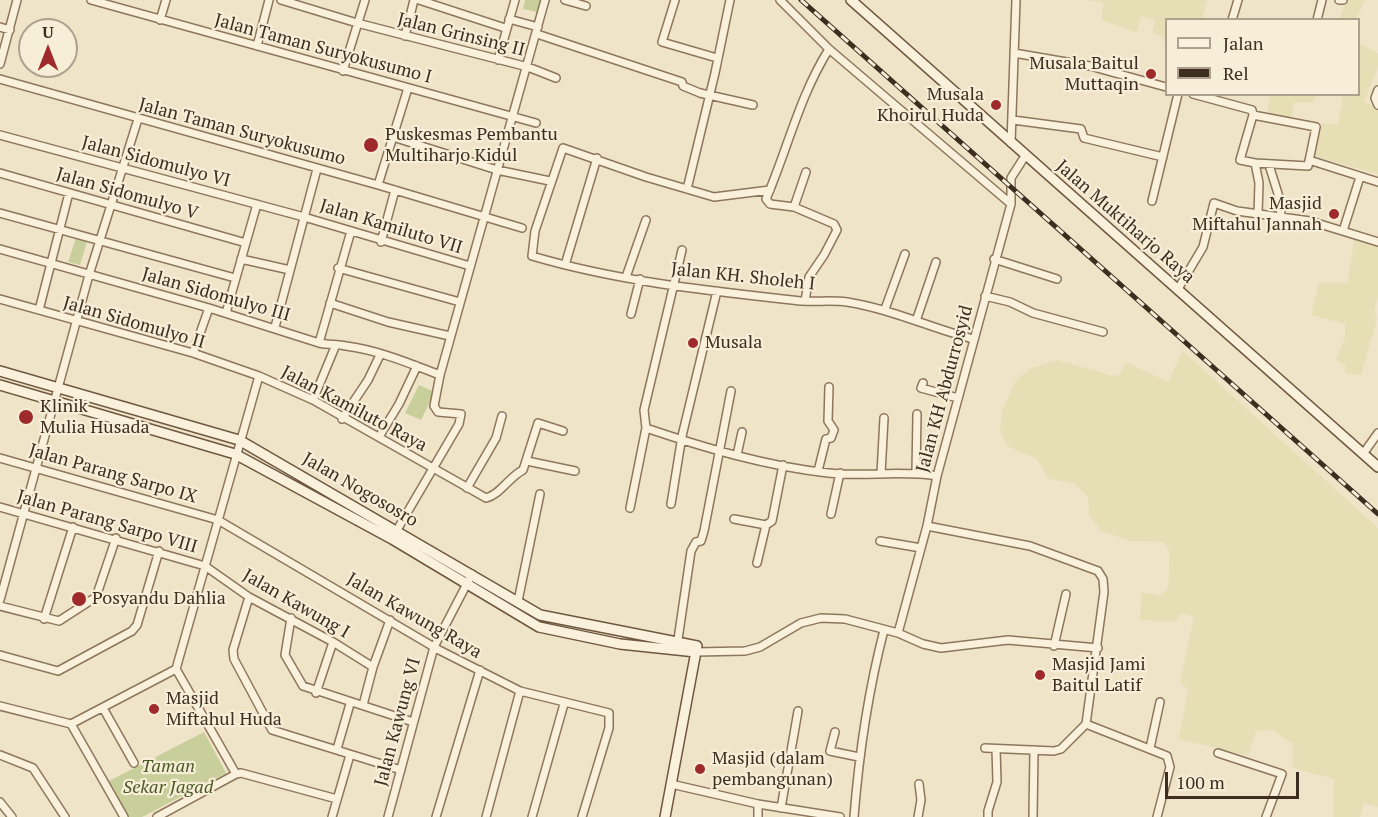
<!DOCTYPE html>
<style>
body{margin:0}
#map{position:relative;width:1378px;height:817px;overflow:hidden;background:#f0e4c8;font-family:"PT Serif",serif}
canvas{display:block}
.legend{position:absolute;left:1165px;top:18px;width:195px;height:78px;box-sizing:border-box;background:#f7eed8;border:2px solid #ada18e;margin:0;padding:8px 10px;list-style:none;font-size:18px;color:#3d2e20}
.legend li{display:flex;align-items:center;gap:12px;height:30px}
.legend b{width:30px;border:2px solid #ada18e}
.north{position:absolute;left:18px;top:18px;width:60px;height:60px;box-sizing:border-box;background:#f7eed8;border:2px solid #ada18e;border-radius:50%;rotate:0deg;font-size:16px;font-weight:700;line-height:24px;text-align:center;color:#3d2e20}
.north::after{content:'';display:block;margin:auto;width:21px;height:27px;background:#9e2a2b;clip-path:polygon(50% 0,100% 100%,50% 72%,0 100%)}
.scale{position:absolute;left:1165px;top:772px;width:134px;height:27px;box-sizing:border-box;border:3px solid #3d2e20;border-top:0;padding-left:8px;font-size:18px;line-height:21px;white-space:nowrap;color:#3d2e20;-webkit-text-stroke:4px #f7eed8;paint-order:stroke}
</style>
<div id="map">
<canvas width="1378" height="817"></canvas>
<ul class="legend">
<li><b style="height:8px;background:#faf1dc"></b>Jalan</li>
<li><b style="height:8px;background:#3d2e20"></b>Rel</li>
</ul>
<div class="north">U</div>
<div class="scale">100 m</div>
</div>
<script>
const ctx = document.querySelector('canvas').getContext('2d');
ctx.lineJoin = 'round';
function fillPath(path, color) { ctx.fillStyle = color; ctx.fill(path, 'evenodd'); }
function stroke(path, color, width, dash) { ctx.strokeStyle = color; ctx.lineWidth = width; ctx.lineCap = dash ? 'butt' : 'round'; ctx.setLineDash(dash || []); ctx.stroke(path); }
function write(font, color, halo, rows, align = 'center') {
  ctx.font = font + ' "PT Serif",serif'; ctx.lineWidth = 4.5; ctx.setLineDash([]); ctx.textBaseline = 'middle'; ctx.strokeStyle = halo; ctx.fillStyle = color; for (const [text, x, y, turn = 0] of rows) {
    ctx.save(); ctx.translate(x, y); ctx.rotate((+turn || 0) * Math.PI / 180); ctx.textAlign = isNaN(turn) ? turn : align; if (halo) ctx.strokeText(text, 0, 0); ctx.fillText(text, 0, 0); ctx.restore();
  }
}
const farmland = new Path2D(`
 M1086 0H1207L1202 17 1209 19 1166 20V41H1163L1164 37 1153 33 1155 19 1141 17 1136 33 1102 20 1103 3Z
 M1347 0H1365L1356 19 1339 20Z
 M1359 44 1378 53V67L1364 102 1378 108V174L1314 156 1322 123 1338 124 1343 95 1358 94Z
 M1270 95H1316L1314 102H1294L1291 119 1267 114Z
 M1354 240 1378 247V296L1374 310 1377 319 1361 375 1345 373 1346 366 1336 360 1345 337V324L1311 315 1319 283H1348Z
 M1183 351 1378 528V807L1364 803 1360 817H1334V779L1293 768V744L1272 730 1256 731 1248 756 1179 739 1188 690 1180 681 1194 617 1182 613 1174 622 1140 620 1141 593 1161 595 1168 588 1170 553 1164 542 1130 541 1101 531 1089 515 1088 497 1074 483 1049 479 1036 458 1009 447 1000 432 1002 411 1016 380 1032 368 1059 360 1112 376 1119 375 1126 362 1168 382Z`);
const green = new Path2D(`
 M525 0H541L537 12 523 9Z
 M76 238 87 242 80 265 68 262Z
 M419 385 435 392 421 420 405 413Z
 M204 732 226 773 142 817H129L109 781Z`);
const street = new Path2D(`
 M91 0 536 123
 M281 0 357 23 528 67 556 78
 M419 0 505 28
 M565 0 586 6
 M675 0 662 42 717 58
 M780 0 829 49 1011 204
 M1339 0H1343
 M509 19 538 27
 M160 20 166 0
 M1232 20 1238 0
 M1317 20 1322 0
 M0 27 10 30
 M537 34 682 82 683 86 700 93 753 105
 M405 36 414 0
 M257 46 269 0
 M1014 53 1090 66 1166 87
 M498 60 515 0
 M0 64 17 0
 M343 71 365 0
 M0 79 378 185 522 228
 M1378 90 1375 98 1378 105
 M1193 94 1252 110 1253 115
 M1013 120 1081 129 1084 138 1163 157
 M0 135 304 217 470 266
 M393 137 497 170 550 181
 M1011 143 1016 0
 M1309 160 1378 182
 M1255 163 1308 166 1316 127 1253 115 1240 160 1255 163 1259 183 1258 214
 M1269 165 1280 200 1281 217
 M0 173 246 243
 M378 185 408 88
 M687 189 715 73 730 0
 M770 190 714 197 646 177 563 148 535 231 532 256C620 282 711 291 801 301 817 302 832 300 847 302 891 309 931 328 973 339
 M1152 201 1178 94
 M794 207 806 172
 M0 213 235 278
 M1343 231 1360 177
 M381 242 395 190
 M0 249 209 308 319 343C329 345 337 344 346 346 378 350 411 364 440 375
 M241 259 290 270
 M994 259 1057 279
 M565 265 597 158
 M338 268 460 302
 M626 277 646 220
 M1178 289 1203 247 1214 203 1237 211 1310 221 1378 242
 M985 296 1010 302 1033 313 1103 332
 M0 299 193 353 259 376 313 400 486 498C500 495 509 477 523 470L538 423 563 431
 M805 301 809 277 824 255 837 230 834 224 794 207 770 204 766 199C788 148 799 97 829 49
 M330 303 388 322 450 336
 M885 309 905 254
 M39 310 69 193
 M226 313 257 204
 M631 314 640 279
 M916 321 936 262
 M275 327 317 169
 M319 343 351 231
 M193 353 209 308
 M923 383 921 388 958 398
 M313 400 335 347
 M342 419 368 380 380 355
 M646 428C705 448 766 466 828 473 864 477 901 470 937 476
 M379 437 399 404 417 366
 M1363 454 1378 433
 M737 455 742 432
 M0 458 218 520 439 650 520 691 609 713V728L582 817
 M527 461 575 471
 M818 471 826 439 831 438 834 430 828 421 829 387
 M916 472 917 414
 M881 474 884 418
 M467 488 496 438 502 416
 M671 504 682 436 717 291
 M0 507 205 566 249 597 333 642 373 667
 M630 508 646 428 644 410 682 250
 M831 514 840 473
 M734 519 766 525 772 521 783 465
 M927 526 1030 546 1098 571 1103 579 1104 592 1086 724 1167 756 1170 767 1157 817
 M397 530 459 424 461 414 438 412 434 406 440 375 545 0
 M880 541 921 548
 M757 563 766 525
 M249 597 233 650 234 659 272 730 401 770
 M0 600 89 275 138 119
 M518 601 540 494
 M0 606 59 621 96 597 116 538
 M291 618 285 655 303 686 413 722
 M44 619 73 527
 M898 633 927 526 937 476 1011 204V178L1025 156
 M677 646 691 551 696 542 701 541 704 531 731 391
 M1054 646 1066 594
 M696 652 745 651 760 647 801 623 821 618 845 619 898 633 923 644 941 648 1008 640 1098 648
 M0 655 58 671 132 631 137 625 159 551
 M176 669 259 376
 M316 693 333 642
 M363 705 373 667 390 620
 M0 706 71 724
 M103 708 134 763
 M835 732 830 751 859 757
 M985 748 1054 751 1061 749 1086 724
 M1150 748 1160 702
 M337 749 350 704
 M1218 753 1282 774 1266 817
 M0 755 33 768 65 817
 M236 774 241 773 337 799
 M671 784 758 804 840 817
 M0 802 12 817
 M781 808 798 711
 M124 817 71 724 176 669
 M157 817 236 774 176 669
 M332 817 350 755
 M388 817 434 647 472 574
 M436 817 480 670
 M486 817 520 691
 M532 817 564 704
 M758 817V804
 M854 817C859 754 868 692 884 630
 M918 817 921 800 919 784
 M988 817V811L997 782 996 749
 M1033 817 1034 750`);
const secondary = new Path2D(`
 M851 0 1378 467
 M0 371 239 440 540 615 697 646 665 817
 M0 385 235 454 392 539 539 627 620 644 696 652`);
const rail = new Path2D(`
 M801 0 1378 514`);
const markers = [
 [1151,74,6,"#9e2a2b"],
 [996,105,6,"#9e2a2b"],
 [371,145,8,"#9e2a2b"],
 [1334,214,6,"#9e2a2b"],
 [693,343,6,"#9e2a2b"],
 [26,417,8,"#9e2a2b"],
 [79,599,8,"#9e2a2b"],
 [1040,675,6,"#9e2a2b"],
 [154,709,6,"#9e2a2b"],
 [700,769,6,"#9e2a2b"]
];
const streetNames = [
 ["Jalan Grinsing II",461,35,14],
 ["Jalan Taman Suryokusumo I",323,49,15],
 ["Jalan Taman Suryokusumo",242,132,15],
 ["Jalan Sidomulyo VI",156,162,15],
 ["Jalan Sidomulyo V",127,194,16],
 ["Jalan Muktiharjo Raya",1125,222,41],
 ["Jalan Kamiluto VII",391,227,17],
 ["Jalan KH. Sholeh I",743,277,6],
 ["Jalan Sidomulyo III",216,295,16],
 ["Jalan Sidomulyo II",134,323,16],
 ["Jalan KH Abdurrosyid",945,389,-75],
 ["Jalan Kamiluto Raya",354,409,28],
 ["Jalan Parang Sarpo IX",113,474,16],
 ["Jalan Nogososro",360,490,30],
 ["Jalan Parang Sarpo VIII",107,522,16],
 ["Jalan Kawung I",296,604,30],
 ["Jalan Kawung Raya",414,616,30],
 ["Jalan Kawung VI",398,722,-75]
];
const poiNames = [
 ["Musala Baitul",1139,64,"right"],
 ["Muttaqin",1139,85,"right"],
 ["Musala",984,95,"right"],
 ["Khoirul Huda",984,116,"right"],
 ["Puskesmas Pembantu",385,135],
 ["Multiharjo Kidul",385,156],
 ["Masjid",1322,204,"right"],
 ["Miftahul Jannah",1322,225,"right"],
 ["Musala",705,343],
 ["Klinik",40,407],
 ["Mulia Husada",40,428],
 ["Posyandu Dahlia",92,599],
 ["Masjid Jami",1052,665],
 ["Baitul Latif",1052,686],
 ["Masjid",166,699],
 ["Miftahul Huda",166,720],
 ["Masjid (dalam",712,759],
 ["pembangunan)",712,780]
];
const parkNames = [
 ["Taman",168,767],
 ["Sekar Jagad",168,788]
];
fillPath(farmland, '#e6deb5');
fillPath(green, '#c9cf9b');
stroke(street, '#8d765c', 10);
stroke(secondary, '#6f573f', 12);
stroke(street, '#faf1dc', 7);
stroke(secondary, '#faf1dc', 9);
stroke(rail, '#3d2e20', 5);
stroke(rail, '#f7eed8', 3, [9]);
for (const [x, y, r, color] of markers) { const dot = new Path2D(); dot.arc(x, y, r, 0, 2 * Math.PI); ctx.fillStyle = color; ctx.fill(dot); stroke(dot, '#f7eed8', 2); }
write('18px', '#3d2e20', '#f7eed8', streetNames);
write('18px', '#3d2e20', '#f7eed8', poiNames, 'left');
write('italic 18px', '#4d5a26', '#f7eed8', parkNames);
</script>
